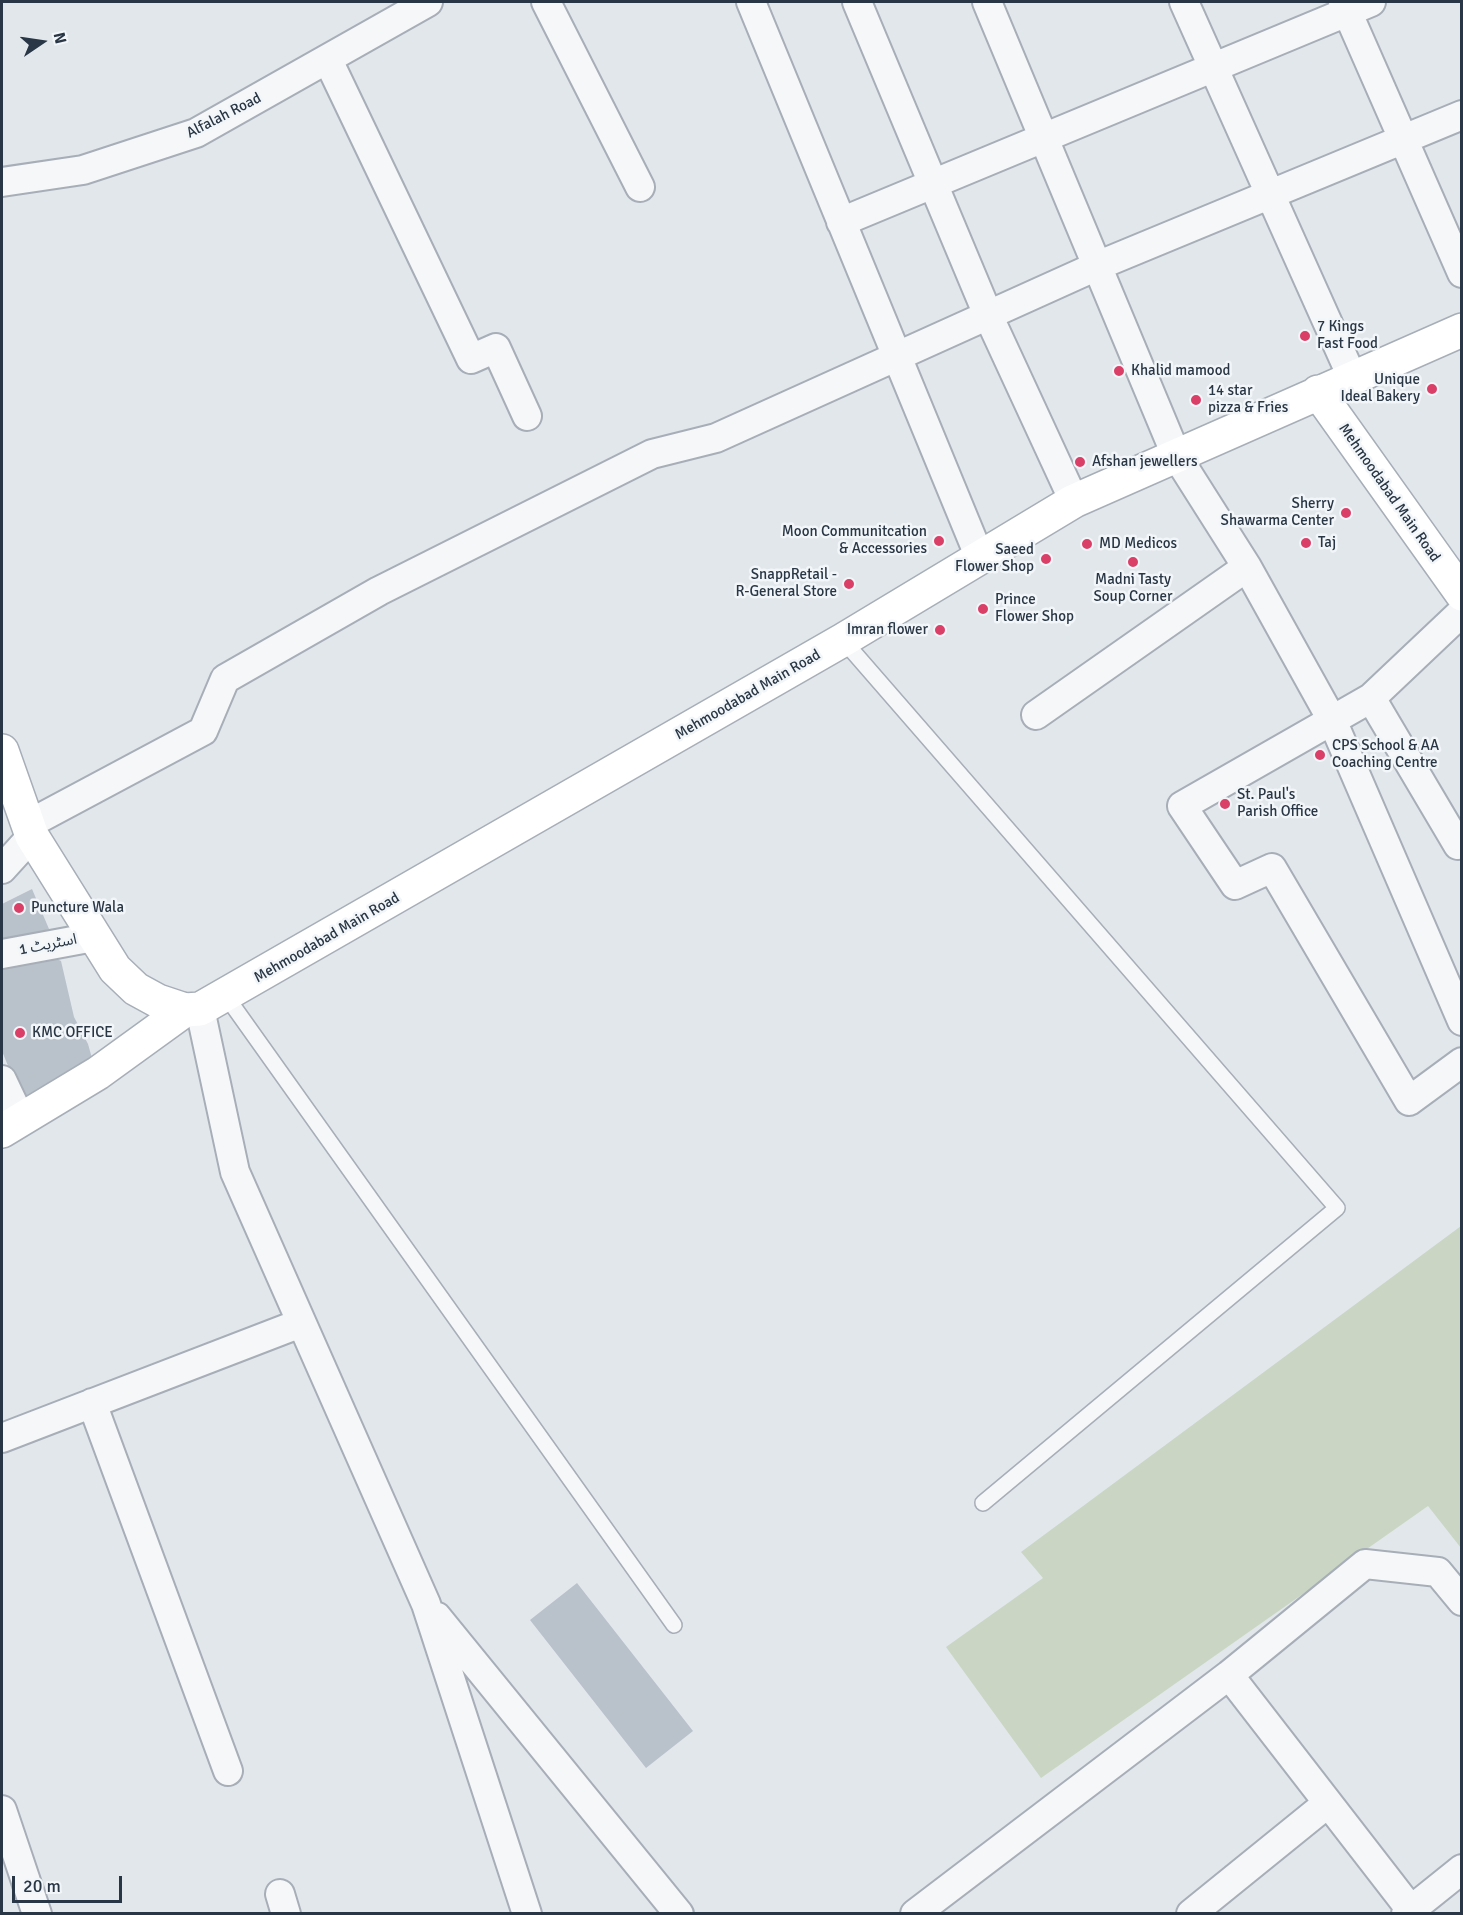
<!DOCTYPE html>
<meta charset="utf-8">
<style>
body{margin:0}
#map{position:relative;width:1463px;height:1915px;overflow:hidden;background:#e2e7ec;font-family:Signika,sans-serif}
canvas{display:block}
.frame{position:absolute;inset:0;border:3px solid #293645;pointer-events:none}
.north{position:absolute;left:12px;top:12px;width:60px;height:60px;-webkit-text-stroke:4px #f2f6f9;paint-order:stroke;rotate:77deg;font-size:16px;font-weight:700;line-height:24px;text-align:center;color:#293645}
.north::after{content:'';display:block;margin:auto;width:21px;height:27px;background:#293645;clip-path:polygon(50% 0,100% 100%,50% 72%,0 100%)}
.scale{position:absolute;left:12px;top:1876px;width:110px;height:27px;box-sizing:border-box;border:3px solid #293645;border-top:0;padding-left:8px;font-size:18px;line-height:21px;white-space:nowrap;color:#293645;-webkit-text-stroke:4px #f2f6f9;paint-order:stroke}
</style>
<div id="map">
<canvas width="1463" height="1915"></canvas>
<div class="frame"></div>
<div class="north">N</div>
<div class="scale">20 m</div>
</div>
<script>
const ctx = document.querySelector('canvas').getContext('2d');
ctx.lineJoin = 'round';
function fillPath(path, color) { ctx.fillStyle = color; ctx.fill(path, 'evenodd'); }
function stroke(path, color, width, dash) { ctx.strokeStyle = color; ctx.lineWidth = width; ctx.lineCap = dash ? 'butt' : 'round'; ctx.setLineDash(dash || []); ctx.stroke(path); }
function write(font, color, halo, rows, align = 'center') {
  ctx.font = font + ' Signika,"Noto Sans Arabic",sans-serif'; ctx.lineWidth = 5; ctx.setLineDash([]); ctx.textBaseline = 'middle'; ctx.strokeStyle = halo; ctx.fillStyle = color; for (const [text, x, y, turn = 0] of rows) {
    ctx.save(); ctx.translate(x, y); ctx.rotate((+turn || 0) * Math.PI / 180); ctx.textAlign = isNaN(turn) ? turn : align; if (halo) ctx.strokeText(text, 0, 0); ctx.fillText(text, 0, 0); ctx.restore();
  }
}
const green = new Path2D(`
 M1461 1226V1548L1428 1506 1041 1778 946 1647 1043 1578 1021 1552Z`);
const building = new Path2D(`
 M32 889 49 929 2 946V904Z
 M33 948 61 961 74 1017 88 1044 95 1069 23 1103 2 1051V958Z
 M577 1583 693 1731 646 1768 530 1620Z`);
const lane = new Path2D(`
 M843 640 1337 1208 983 1503
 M226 996 674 1625`);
const street = new Path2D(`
 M546 2 640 187
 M751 2 980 558
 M857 2 988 315 1074 501
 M987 2 1176 455 1247 567 1332 720 1462 1021
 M1184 2 1352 377
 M1343 2 1462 273
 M328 60 471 359 496 348 527 416
 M2 182 83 170 196 133 428 2
 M841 222 1371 2
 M1462 612 1371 698 1182 806 1235 885 1272 868 1409 1101 1462 1062
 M1371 698 1458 845 1462 843
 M1036 715 1247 567
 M27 825 203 731 225 679 379 591 652 454 716 438 1097 266 1462 115
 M2 869 32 836
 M2 954 94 937
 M200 1009 235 1172 426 1604 527 1914
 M2 1080 20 1118
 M92 1403 228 1771
 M2 1438 301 1323
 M437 1617 679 1914
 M1229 1675 1411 1910
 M2 1810 37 1914
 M280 1894 286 1914
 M915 1914 1229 1675 1365 1564 1438 1572 1462 1601
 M1191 1914 1328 1803
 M1406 1914 1462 1869`);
const secondary = new Path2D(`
 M1318 392 1462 594
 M2 751 32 836 115 969 136 989 158 1001 185 1010 200 1009 843 640 1074 501 1462 330
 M2 1131 98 1073 185 1010`);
const markers = [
 [1305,336,6,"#d93f67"],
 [1119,371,6,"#d93f67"],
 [1432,389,6,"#d93f67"],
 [1196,400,6,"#d93f67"],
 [1080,462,6,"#d93f67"],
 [1346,513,6,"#d93f67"],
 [939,541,6,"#d93f67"],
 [1306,543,6,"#d93f67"],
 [1087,544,6,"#d93f67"],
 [1046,559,6,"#d93f67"],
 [1133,562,6,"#d93f67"],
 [849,584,6,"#d93f67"],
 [983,609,6,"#d93f67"],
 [940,630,6,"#d93f67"],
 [1320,755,6,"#d93f67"],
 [1225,804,6,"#d93f67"],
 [19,908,6,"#d93f67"],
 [20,1033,6,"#d93f67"]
];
const streetNames = [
 ["Alfalah Road",224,116,-27],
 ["Mehmoodabad Main Road",1389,493,55],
 ["Mehmoodabad Main Road",748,695,-30],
 ["Mehmoodabad Main Road",327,938,-30],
 ["اسٹریٹ 1",48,945,-11]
];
const poiNames = [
 ["7 Kings",1317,327],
 ["Fast Food",1317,344],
 ["Khalid mamood",1131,371],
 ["Unique",1420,380,"right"],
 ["Ideal Bakery",1420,397,"right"],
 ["14 star",1208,391],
 ["pizza & Fries",1208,408],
 ["Afshan jewellers",1092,462],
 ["Sherry",1334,504,"right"],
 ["Shawarma Center",1334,521,"right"],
 ["Moon Communitcation",927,532,"right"],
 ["& Accessories",927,549,"right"],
 ["Taj",1318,543],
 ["MD Medicos",1099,544],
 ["Saeed",1034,550,"right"],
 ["Flower Shop",1034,567,"right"],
 ["SnappRetail -",837,575,"right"],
 ["R-General Store",837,592,"right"],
 ["Madni Tasty",1133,580,"center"],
 ["Soup Corner",1133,597,"center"],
 ["Prince",995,600],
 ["Flower Shop",995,617],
 ["Imran flower",928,630,"right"],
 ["CPS School & AA",1332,746],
 ["Coaching Centre",1332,763],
 ["St. Paul's",1237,795],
 ["Parish Office",1237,812],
 ["Puncture Wala",31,908],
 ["KMC OFFICE",32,1033]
];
fillPath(green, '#cad6c3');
fillPath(building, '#b9c1ca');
stroke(lane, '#a7aeb7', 18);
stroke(street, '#a7aeb7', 32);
stroke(secondary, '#a7aeb7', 36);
stroke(lane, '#f6f7f9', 15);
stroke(street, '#f6f7f9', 28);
stroke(secondary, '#fff', 33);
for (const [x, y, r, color] of markers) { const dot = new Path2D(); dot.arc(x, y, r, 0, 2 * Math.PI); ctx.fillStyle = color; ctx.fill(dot); stroke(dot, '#f2f6f9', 2); }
write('15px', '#293645', '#f2f6f9', streetNames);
write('15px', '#293645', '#f2f6f9', poiNames, 'left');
</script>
